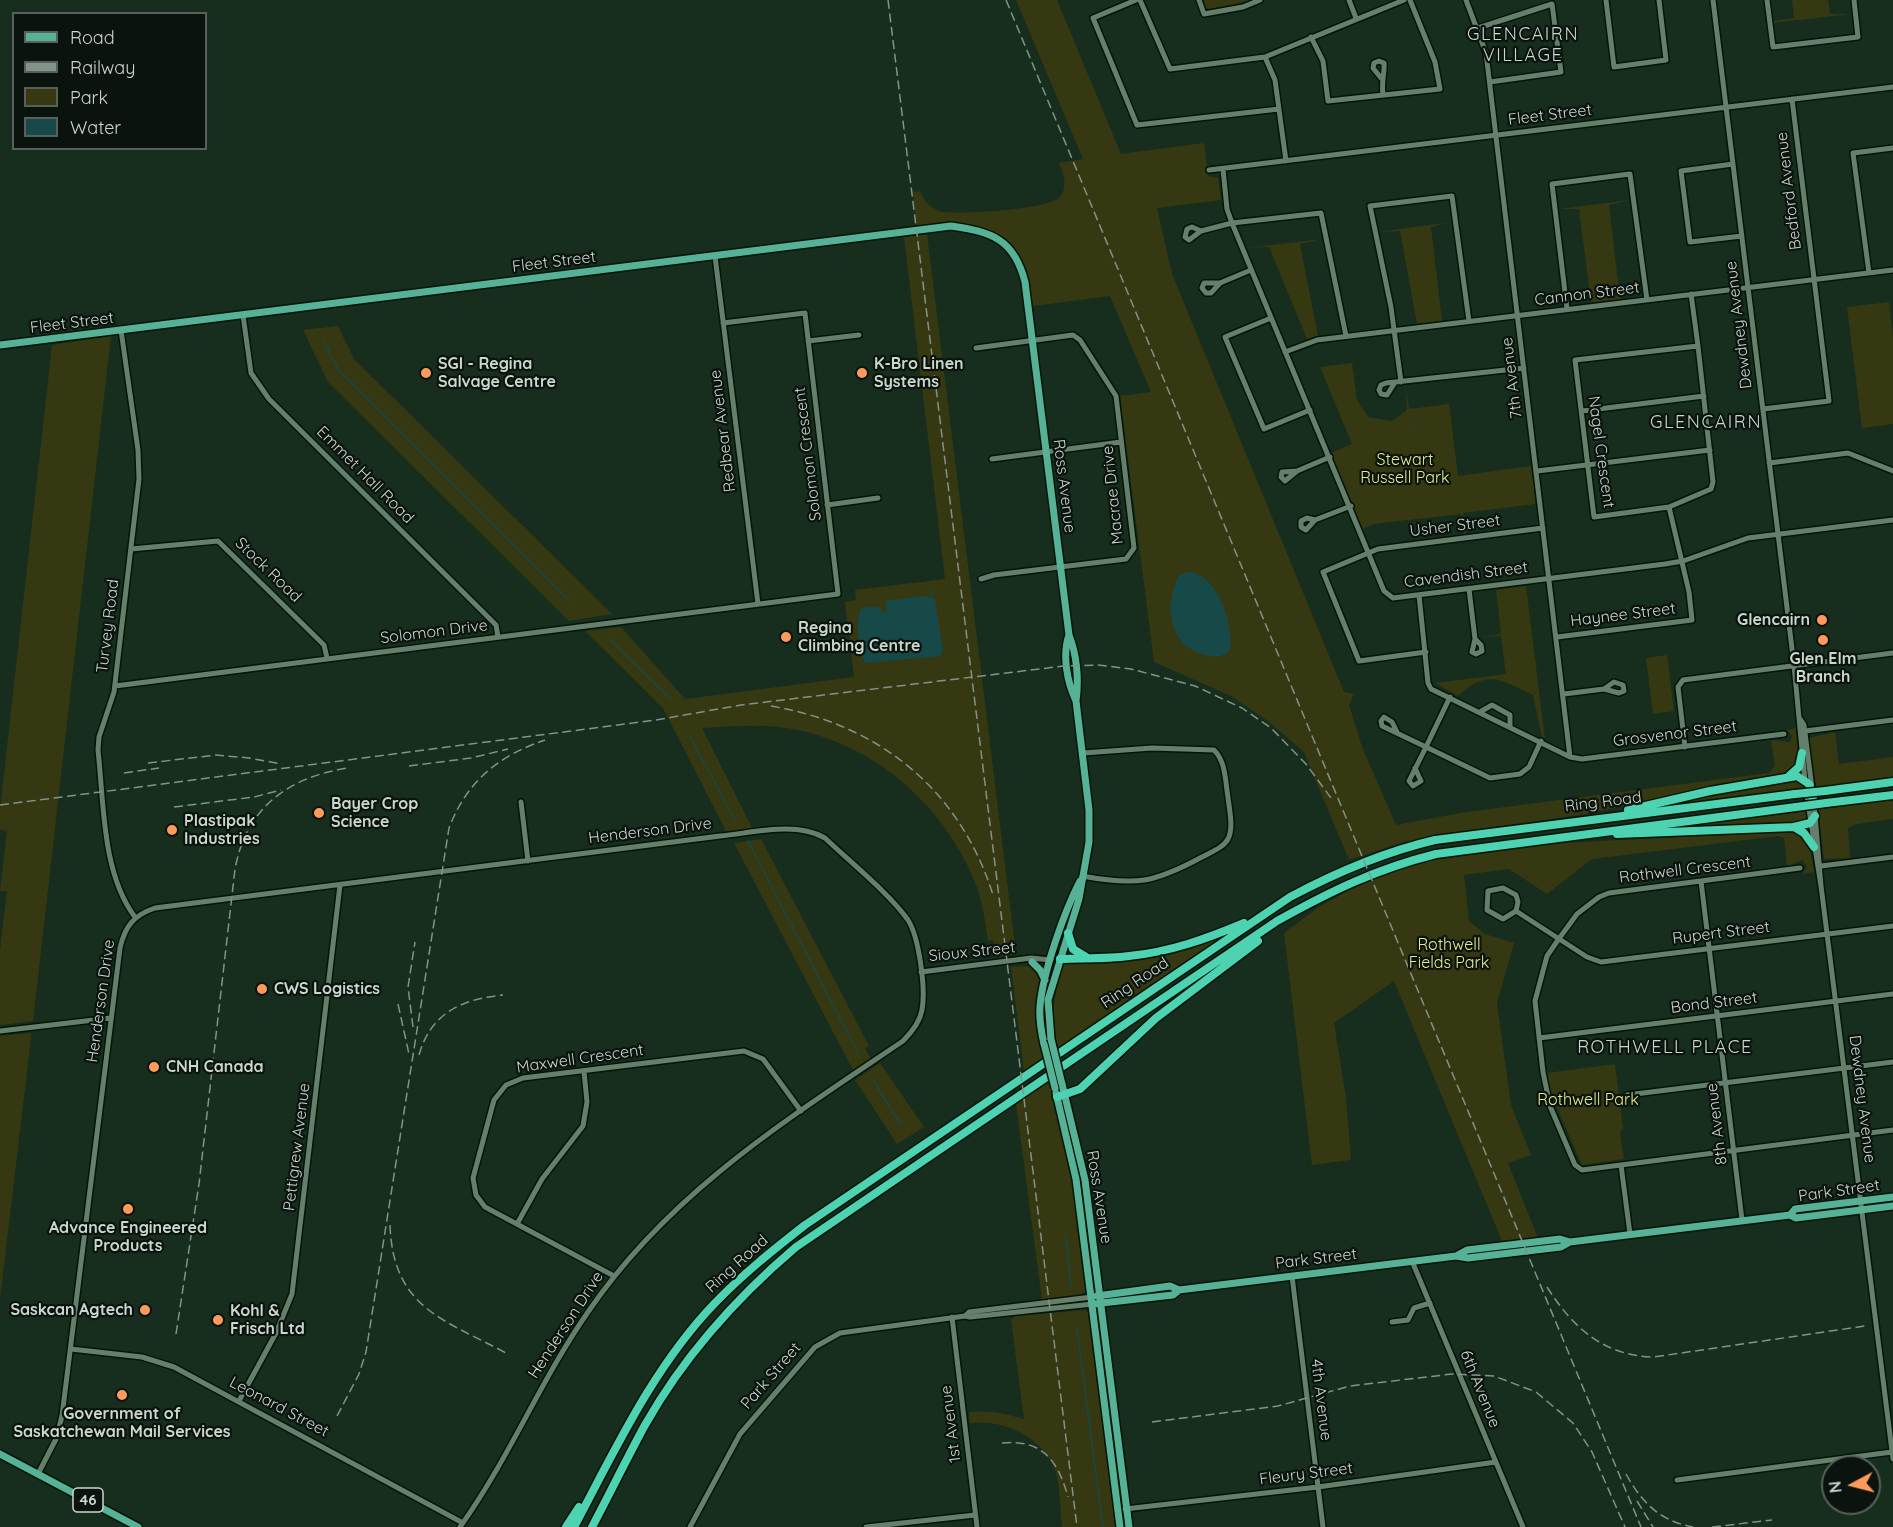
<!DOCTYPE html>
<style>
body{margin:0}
#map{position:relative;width:1893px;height:1527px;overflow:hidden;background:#172e1e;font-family:Quicksand,sans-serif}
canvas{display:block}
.legend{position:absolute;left:12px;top:12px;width:195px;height:138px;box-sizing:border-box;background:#0a130d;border:2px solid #57615a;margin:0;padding:8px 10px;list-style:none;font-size:18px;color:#cad7cd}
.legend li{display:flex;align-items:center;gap:12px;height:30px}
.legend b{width:30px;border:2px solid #57615a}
.north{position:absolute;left:1821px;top:1455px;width:60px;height:60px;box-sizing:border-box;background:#0a130d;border:2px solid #57615a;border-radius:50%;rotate:263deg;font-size:16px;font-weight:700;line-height:24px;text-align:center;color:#cad7cd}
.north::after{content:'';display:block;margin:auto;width:21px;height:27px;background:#ff9b5a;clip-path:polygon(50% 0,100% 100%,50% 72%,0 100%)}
</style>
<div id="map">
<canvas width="1893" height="1527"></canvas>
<ul class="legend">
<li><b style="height:8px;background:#57b196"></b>Road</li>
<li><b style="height:8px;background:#829387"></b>Railway</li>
<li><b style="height:16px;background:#363812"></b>Park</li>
<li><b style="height:16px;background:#164948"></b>Water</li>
</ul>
<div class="north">N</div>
</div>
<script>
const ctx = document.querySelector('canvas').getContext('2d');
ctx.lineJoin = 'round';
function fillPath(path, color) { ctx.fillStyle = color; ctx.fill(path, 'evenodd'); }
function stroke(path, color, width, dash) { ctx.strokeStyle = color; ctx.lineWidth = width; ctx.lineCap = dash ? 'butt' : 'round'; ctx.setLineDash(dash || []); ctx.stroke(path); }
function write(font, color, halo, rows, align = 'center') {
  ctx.font = font + ' Quicksand,sans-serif'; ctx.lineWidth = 4.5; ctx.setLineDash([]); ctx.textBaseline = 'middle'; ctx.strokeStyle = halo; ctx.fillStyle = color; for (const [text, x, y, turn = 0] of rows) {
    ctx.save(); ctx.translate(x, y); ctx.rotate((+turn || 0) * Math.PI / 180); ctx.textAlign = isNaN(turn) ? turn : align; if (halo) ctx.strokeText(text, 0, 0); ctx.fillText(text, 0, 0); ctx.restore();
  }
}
const green = new Path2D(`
 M1016 0H1057L1121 154 1204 143 1208 176 1218 178 1221 200 1157 208 1172 274 1344 692 1354 694 1349 705 1362 747 1396 825 1466 812 1769 773 1775 766 1771 740 1790 742 1792 736 1787 730 1796 728 1798 756 1795 767 1782 774 1585 814 1439 835 1403 842 1349 860 1304 752 1268 721 1231 696 1154 662 1120 396 1151 392 1110 296 1033 306C1028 264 1005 229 959 224 946 223 931 226 917 228L913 192 920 191C924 200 929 207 939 211 954 216 1048 209 1059 198 1069 188 1063 173 1059 163L1083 159Z
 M1203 0H1251L1211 9 1206 8Z
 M1792 0H1828L1830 14H1851L1773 23V21L1794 18Z
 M1630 200 1609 205 1620 299 1591 303 1579 209H1559Z
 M1451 222 1431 227 1442 321 1417 324 1400 231 1378 232Z
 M927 234 1016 954 995 957 993 940 988 941C985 922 983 904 977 887 944 800 861 731 766 726 745 725 723 727 702 728L753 830 727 833 663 708 585 631 621 627 685 699 854 677 845 602 856 600 855 590 945 579 904 237Z
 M1322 239 1300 244 1318 336 1307 339 1269 247 1247 248Z
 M1889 302 1893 339V424L1862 428 1847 307Z
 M338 326 354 359 612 614 569 621 328 382 303 330Z
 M111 336 33 1021 0 1025V950L7 891H0L7 831 0 830V809L52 345Z
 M1352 363 1357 400 1368 417 1392 421 1407 410 1406 387 1409 409 1449 404 1458 476 1531 466 1536 504 1463 513 1466 534 1464 535 1461 514 1373 524 1363 529 1331 453 1352 444 1320 367Z
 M1526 586 1545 739 1542 737 1533 695C1500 679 1487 669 1458 696L1435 683 1506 674 1501 636 1479 637 1501 634 1496 590Z
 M1667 655 1674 711 1653 714 1646 658Z
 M1835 732 1839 764 1893 757V778L1816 788 1809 738Z
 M1795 779 1803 782 1804 790 1649 808 1694 797Z
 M1893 800V819L1856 824 1848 828 1850 858 1824 859 1818 808Z
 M1806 810V822L1777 825 1660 829Z
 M1793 831C1810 836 1811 857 1814 872L1802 874 1807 867 1802 860 1787 867 1784 838 1778 836 1592 859 1547 894 1509 869 1464 875 1469 921 1485 934 1514 943 1497 1003 1511 1105 1531 1155 1508 1163 1538 1238 1502 1241 1394 981 1334 1023 1346 1098 1351 1160 1312 1165 1284 933 1319 907 1359 884 1390 870 1445 857 1545 844Z
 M761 839 869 1046 865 1048 871 1059 853 1070 734 843Z
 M1217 937 1219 941 1058 1050C1049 1019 1055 993 1063 963 1115 962 1170 962 1217 937Z
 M1027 966 1035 968 1042 978 1036 1009 1043 1059 1024 1071 1011 967Z
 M31 1033 30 1047 0 1299V1036Z
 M880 1063 924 1127 897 1144 855 1080Z
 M1615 1064 1623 1128 1620 1133 1624 1159 1582 1165 1549 1089 1547 1073Z
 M1050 1081 1076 1192 1087 1289 1081 1295 1042 1300 1016 1104Z
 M1085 1310 1090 1314 1117 1527H1062C1060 1510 1061 1487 1055 1470 1043 1437 1004 1419 970 1423L969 1412C989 1410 1004 1413 1024 1419L1011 1320 1015 1316Z`);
const water = new Path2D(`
 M1189 572C1218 574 1234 625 1230 650 1223 657 1214 658 1205 655 1168 646 1164 605 1179 575Z
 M924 596 935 599 943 651 940 656 866 663C858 654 855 620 861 608L878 606 883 612 887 611 885 601Z`);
const stream = new Path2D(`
 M324 342 338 369 570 601
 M1410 424V426
 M930 596 934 589
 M609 639 671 699
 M690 737 735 820
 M748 841 858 1053
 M873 1080 901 1125
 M1066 1237 1071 1285
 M1077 1329 1103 1527`);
const minor = new Path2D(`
 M1136 0 1093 18 1137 125 1279 109
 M1140 0 1170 69 1265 57 1404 0
 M1199 0 1204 14 1243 7 1260 0
 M1349 0 1356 18
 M1466 0 1486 53 1570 757
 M1606 0 1614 67 1666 60 1659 0
 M1713 0 1794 665 1805 781
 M1767 0 1773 47 1858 37 1854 0
 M1478 28 1552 4 1561 72 1490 82
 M1311 37 1323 61 1328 101 1440 89 1435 62 1410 0
 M1265 57 1275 80 1286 161
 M1381 78 1373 68 1374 63 1379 61 1384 63C1385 73 1381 81 1383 95
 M1733 164 1681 171 1690 242 1742 236
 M1223 169 1227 209 1232 223 1384 591 1393 598 1665 564 1683 561 1748 538 1893 520
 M1209 170 1893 87
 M1201 231 1192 227 1187 229 1185 237 1189 240 1201 231 1232 223 1321 213 1346 336
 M715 256 758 604
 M1869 273 1853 153 1893 148
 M1220 283H1204L1202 288 1206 293H1211L1220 283 1251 270
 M1691 294 1698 346 1575 360 1594 517 1669 507 1711 489 1713 482 1698 346
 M1567 309 1552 184 1630 174 1647 300
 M243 315 251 373 269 399 496 625 498 637
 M1271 318 1225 337 1264 429 1310 410
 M121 330 138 450 139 479 114 692 99 737 98 750C104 804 102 873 135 917
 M808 341 859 335
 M976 348 1073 335 1080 340 1116 396 1134 548 1126 559 994 575 981 579
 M1285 352 1317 340 1893 270
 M1401 382 1391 307 1370 206 1452 196 1469 321
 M1394 384 1387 395 1381 394 1379 390 1381 385 1386 383 1524 368
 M1763 409 1829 401 1792 99
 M1582 411 1704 396
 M992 459 1121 442
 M1769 463 1848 453 1893 471
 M1297 471 1282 472 1281 477 1285 481 1297 471 1330 457
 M1537 471 1710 450
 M827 505 878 498
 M1315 520 1307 518 1301 521V527L1306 530 1315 520 1351 506
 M131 549 218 541 324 645 327 658
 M1469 589 1475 639 1472 652 1476 654 1482 651 1481 645 1475 639
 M1419 595 1428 683 1431 689 1570 757 1582 759 1784 734
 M1557 637 1692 620 1689 592 1669 507
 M1426 652 1359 661 1323 572 1378 549 1543 528
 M115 686 838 594 805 313 723 323
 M1564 694 1604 689 1619 693 1624 691 1623 685 1614 682 1604 689
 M1450 697 1426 747 1490 778 1520 774 1529 767 1541 741
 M1480 712 1492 705 1510 715V726
 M1800 719 1804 725 1812 788
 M1805 731 1893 720
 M1397 732 1392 722 1384 717 1381 721 1382 726 1426 747 1409 781 1413 786 1421 781 1415 768
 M1685 747 1678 687 1683 680 1893 653
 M1806 790 1821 886
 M521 802 528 861
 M1814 803 1821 886 1893 1459
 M1821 866 1893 857
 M1800 868 1609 893 1599 897 1577 914 1558 940 1547 956 1535 1001 1543 1072 1550 1106 1575 1165 1582 1170 1893 1130
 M1082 876C1136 886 1154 883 1202 857 1211 852 1223 848 1228 839 1234 827 1229 809 1228 797 1225 780 1226 762 1214 750L1152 748 1083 753
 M1701 881 1742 1220
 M1503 888 1516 895 1518 902 1516 911 1503 919 1487 910 1488 891Z
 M1516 911 1587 957 1601 962 1893 926
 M921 972 1031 958 1051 960
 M0 1031 111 1018
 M1539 1038 1893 994
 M1627 1095 1893 1062
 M1621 1165 1630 1234
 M517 1224 542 1179 583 1126 587 1102 584 1071
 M1412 1261 1523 1527
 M614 1276 485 1207 476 1195 473 1178 494 1100 506 1085 523 1078 744 1051 763 1059 801 1111
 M1292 1276 1323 1527
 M965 1316 969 1312 1092 1297
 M952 1317 977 1527
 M1392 1322 1408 1320 1414 1308 1430 1303
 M71 1349 142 1357 174 1367 463 1523
 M239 1401 276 1333 292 1294 340 885
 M38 1474 56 1439 62 1416 120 948C125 926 134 915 155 908L720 836C753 833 795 821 825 838 849 861 890 894 908 920 919 937 926 989 922 1010 920 1022 912 1032 903 1041 786 1120 669 1193 588 1312 540 1381 509 1459 460 1527
 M1677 1480 1892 1452
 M1125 1509 1318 1487 1496 1462
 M690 1527 740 1434 815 1347 840 1333 965 1316 970 1317 1093 1304
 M866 1527 975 1515`);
const major = new Path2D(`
 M0 345 951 226C992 232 1014 239 1025 282L1069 635C1077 655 1079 680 1076 701L1089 810V842L1079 899 1048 1000 1051 1039
 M1069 635C1062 655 1067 682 1076 701
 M1032 962 1040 970 1045 980
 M1044 1044C1041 1031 1039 1019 1040 1006 1043 972 1064 912 1080 881
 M1062 1084 1085 1180 1129 1527
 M1056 1093 1076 1179 1120 1527
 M1790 1215 1796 1218 1893 1206
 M1456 1256 1467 1250 1560 1239 1570 1242 1790 1215 1795 1209 1893 1197
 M1097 1296 1170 1286 1179 1290
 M1093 1304 1173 1295 1179 1290 1456 1256 1468 1258 1561 1247 1570 1242
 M0 1454 138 1527`);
const highway = new Path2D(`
 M1789 776 1799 767 1802 753
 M1825 791 1893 782
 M1826 803 1893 795
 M1628 810 1710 791 1797 776 1809 784 1814 803
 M1794 827 1804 833 1814 847
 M1617 834 1794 827 1810 823 1815 816
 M1068 933 1073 949 1086 957
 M1060 959C1083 958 1106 959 1129 956 1170 952 1206 939 1244 923
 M1057 1097 1080 1089 1156 1018 1258 941
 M566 1527 579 1507
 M574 1527C615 1450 654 1366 715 1303 743 1274 773 1250 805 1225L1290 897C1337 872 1384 852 1435 840L1795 794
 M592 1527C610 1493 627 1458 645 1425 684 1356 736 1298 796 1247L1277 921C1331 891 1376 869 1436 854L1796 807`);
const rail = new Path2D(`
 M888 0 1077 1527
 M1006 0 1641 1527
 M771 706C878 724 960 789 993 895
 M148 763 216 755 249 758 282 764
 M409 766 471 758 508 749
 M124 773 159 768
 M0 805 656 720 741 705 1064 666 1098 665 1131 669 1195 686 1242 708 1271 728 1306 764 1331 798
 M174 807 254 797 281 790
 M398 1004 409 1054
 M413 1027 408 987 415 942
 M419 1055C431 1012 463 999 503 995
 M390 1225C393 1308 443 1319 506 1353
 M1547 1287C1573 1328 1604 1356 1654 1357L1865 1326
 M176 1334 199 1184 235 869C246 808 288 777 348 768
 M337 1416 359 1374 366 1352 449 828C467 781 498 756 545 740
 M1152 1422 1278 1406 1350 1386 1452 1374 1494 1376 1536 1392 1573 1423 1592 1452 1625 1527
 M1002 1443C1043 1439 1058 1461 1068 1497
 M1626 1474C1642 1503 1660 1521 1693 1527
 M1637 1501 1653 1527
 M1712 1527 1772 1520`);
const majorBridge = new Path2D(`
 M1051 1039 1062 1084
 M1044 1044 1055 1088`);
const highwayBridge = new Path2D(`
 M1795 794 1825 791
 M1796 807 1826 803`);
const markers = [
 [426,373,6,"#ff9b5a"],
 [862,373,6,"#ff9b5a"],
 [1822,620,6,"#ff9b5a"],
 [786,637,6,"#ff9b5a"],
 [1823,640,6,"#ff9b5a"],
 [319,813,6,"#ff9b5a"],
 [172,830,6,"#ff9b5a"],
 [262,989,6,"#ff9b5a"],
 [154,1067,6,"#ff9b5a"],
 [128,1209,6,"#ff9b5a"],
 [145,1310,6,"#ff9b5a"],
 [218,1320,6,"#ff9b5a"],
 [122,1395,6,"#ff9b5a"]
];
const shields = [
 [88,1500,30]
];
const shieldNames = [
 ["46",88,1500]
];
const streetNames = [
 ["Fleet Street",1550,115,-7],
 ["Bedford Avenue",1789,191,-97],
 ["Fleet Street",554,262,-7],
 ["Cannon Street",1587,294,-7],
 ["Fleet Street",72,323,-7],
 ["Dewdney Avenue",1739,325,-97],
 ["7th Avenue",1512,378,-97],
 ["Redbear Avenue",723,431,-97],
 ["Nagel Crescent",1601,452,82],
 ["Solomon Crescent",808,454,-97],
 ["Emmet Hall Road",365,475,45],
 ["Ross Avenue",1064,486,83],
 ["Macrae Drive",1113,495,-96],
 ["Usher Street",1455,526,-7],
 ["Stock Road",268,570,44],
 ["Cavendish Street",1466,575,-7],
 ["Haynee Street",1623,615,-7],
 ["Turvey Road",108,626,-83],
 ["Solomon Drive",434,632,-7],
 ["Grosvenor Street",1675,734,-7],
 ["Ring Road",1603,802,-7],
 ["Henderson Drive",650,831,-7],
 ["Rothwell Crescent",1685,870,-7],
 ["Rupert Street",1721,933,-7],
 ["Sioux Street",972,952,-6],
 ["Ring Road",1135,983,-34],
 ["Henderson Drive",101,1001,-82],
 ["Bond Street",1714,1003,-7],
 ["Maxwell Crescent",580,1059,-8],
 ["Dewdney Avenue",1862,1099,83],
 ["8th Avenue",1717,1124,-97],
 ["Pettigrew Avenue",297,1147,-83],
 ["Park Street",1839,1191,-8],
 ["Ross Avenue",1099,1197,81],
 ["Park Street",1316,1259,-7],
 ["Ring Road",737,1264,-42],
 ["Henderson Drive",566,1325,-57],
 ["Park Street",771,1376,-49],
 ["6th Avenue",1480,1389,68],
 ["4th Avenue",1321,1400,83],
 ["Leonard Street",279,1407,28],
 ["1st Avenue",951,1424,-97],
 ["Fleury Street",1306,1474,-7]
];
const poiNames = [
 ["SGI - Regina",438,364],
 ["Salvage Centre",438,382],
 ["K-Bro Linen",874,364],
 ["Systems",874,382],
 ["Glencairn",1810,620,"right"],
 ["Regina",798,628],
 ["Climbing Centre",798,646],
 ["Glen Elm",1823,659,"center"],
 ["Branch",1823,677,"center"],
 ["Bayer Crop",331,804],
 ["Science",331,822],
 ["Plastipak",184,821],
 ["Industries",184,839],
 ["CWS Logistics",274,989],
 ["CNH Canada",166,1067],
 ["Advance Engineered",128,1228,"center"],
 ["Products",128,1246,"center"],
 ["Saskcan Agtech",133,1310,"right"],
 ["Kohl &",230,1311],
 ["Frisch Ltd",230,1329],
 ["Government of",122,1414,"center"],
 ["Saskatchewan Mail Services",122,1432,"center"]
];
const parkNames = [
 ["Stewart",1405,460],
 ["Russell Park",1405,478],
 ["Rothwell",1449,945],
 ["Fields Park",1449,963],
 ["Rothwell Park",1588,1100]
];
const neighbourhoodNames = [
 ["GLENCAIRN",1523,35],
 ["VILLAGE",1523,56],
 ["GLENCAIRN",1706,423],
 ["ROTHWELL PLACE",1665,1048]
];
fillPath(green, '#363812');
fillPath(water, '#164948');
stroke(stream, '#164948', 1.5);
stroke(minor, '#021608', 8);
stroke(major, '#021608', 10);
stroke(highway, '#021608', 11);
stroke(minor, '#667f6d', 5);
stroke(major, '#57b196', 7);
stroke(highway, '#4dd3b2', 8);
stroke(rail, '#829387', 1.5, [9, 4.5]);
stroke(majorBridge, '#021608', 10, []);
stroke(highwayBridge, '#021608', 11, []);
stroke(majorBridge, '#57b196', 7);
stroke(highwayBridge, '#4dd3b2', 8);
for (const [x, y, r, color] of markers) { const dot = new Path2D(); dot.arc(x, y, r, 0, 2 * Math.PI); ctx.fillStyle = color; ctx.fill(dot); stroke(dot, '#0a130d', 2); }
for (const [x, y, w] of shields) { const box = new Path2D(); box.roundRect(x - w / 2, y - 12, w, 24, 4.5); ctx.fillStyle = '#0a130d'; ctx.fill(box); stroke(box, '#cad7cd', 1.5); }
write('bold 15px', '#cad7cd', null, shieldNames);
write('16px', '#cad7cd', '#0a130d', streetNames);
write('bold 16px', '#cad7cd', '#0a130d', poiNames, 'left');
write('16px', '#e4ec8e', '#0a130d', parkNames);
ctx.letterSpacing = '1.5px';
write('18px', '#cad7cd', '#0a130d', neighbourhoodNames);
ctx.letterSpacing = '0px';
</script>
